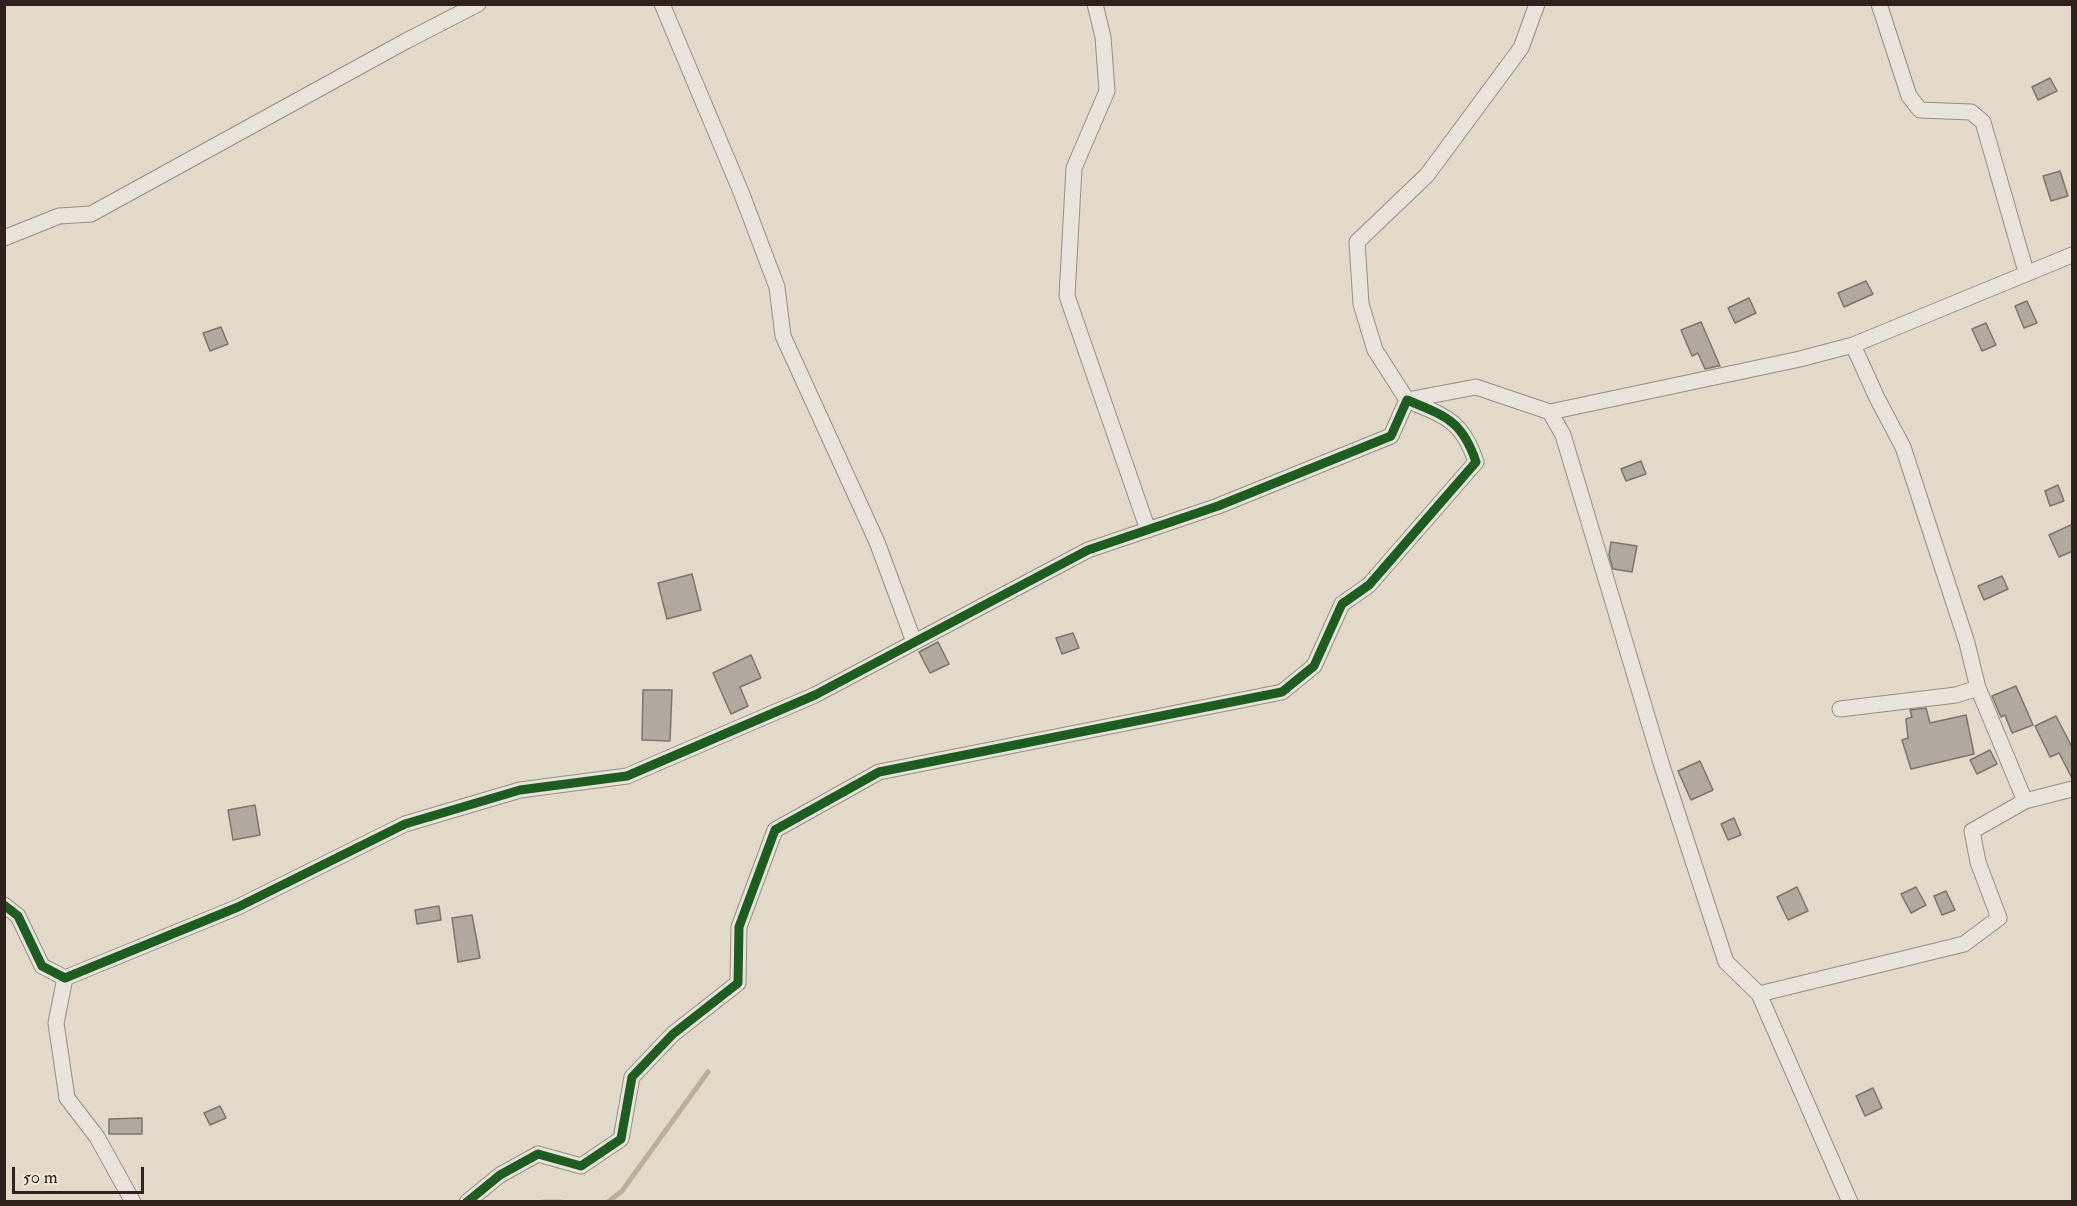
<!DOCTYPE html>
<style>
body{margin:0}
#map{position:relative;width:2077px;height:1206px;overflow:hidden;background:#e2d9c8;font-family:"IM FELL Double Pica",serif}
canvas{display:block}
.frame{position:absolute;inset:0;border:6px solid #2f221c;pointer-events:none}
.scale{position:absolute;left:12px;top:1167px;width:132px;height:27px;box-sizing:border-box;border:3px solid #2f221c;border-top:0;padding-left:8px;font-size:18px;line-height:21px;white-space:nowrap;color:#2f221c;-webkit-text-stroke:4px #f3e9d4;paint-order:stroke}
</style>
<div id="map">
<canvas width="2077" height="1206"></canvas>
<div class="frame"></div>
<div class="scale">50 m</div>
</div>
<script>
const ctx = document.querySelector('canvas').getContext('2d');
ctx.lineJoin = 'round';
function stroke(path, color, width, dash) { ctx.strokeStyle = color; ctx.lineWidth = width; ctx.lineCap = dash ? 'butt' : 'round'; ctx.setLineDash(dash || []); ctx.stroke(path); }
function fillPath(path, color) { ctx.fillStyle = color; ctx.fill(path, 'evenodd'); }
const stream = new Path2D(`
 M543 1202H561
 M608 1202 622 1191 708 1072`);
const building = new Path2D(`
 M2050 78 2057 91 2038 100 2032 87Z
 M2060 171 2068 196 2051 201 2043 176Z
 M1866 281 1873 294 1844 307 1838 293Z
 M1749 298 1756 313 1735 323 1728 308Z
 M2027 301 2037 323 2024 328 2015 306Z
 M1701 322 1720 366H1718L1705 369 1698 353 1692 356 1681 330Z
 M1986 323 1996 345 1982 351 1972 329Z
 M221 327 228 344 210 351 203 333Z
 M1641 461 1646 474 1626 481 1621 469Z
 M2058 485 2064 501 2050 506 2045 491Z
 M2073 524V551L2059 557 2049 535Z
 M1611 542 1637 546 1632 572 1613 569 1609 555Z
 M692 574 701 610 667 619 658 583Z
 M2002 576 2008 589 1984 600 1978 586Z
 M1073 633 1079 648 1062 654 1056 638Z
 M938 642 949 664 930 673 919 652Z
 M751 655 761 678 740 687 748 706 731 714 713 673Z
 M2016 686 2033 725 2012 733 2005 715 2001 717 1992 696Z
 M643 690H672L670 741 642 740Z
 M1926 708 1930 723 1966 715 1974 754 1911 769 1902 740 1908 738 1906 719 1912 717 1910 710Z
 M2056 716 2073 749V780L2059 753 2050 757 2035 726Z
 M1990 750 1997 764 1977 774 1970 760Z
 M1700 761 1713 790 1691 800 1678 771Z
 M255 805 260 835 233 840 228 810Z
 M1734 818 1741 835 1728 840 1721 824Z
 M1797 887 1808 911 1788 920 1777 897Z
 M1916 887 1926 905 1911 913 1901 894Z
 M1946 891 1955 910 1942 915 1934 896Z
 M439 906 441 920 417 924 415 910Z
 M472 915 480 958 458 962 452 918Z
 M1873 1088 1882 1108 1865 1116 1856 1096Z
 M220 1106 226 1118 210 1125 204 1113Z
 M142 1118V1134H109V1119Z`);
const minor = new Path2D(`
 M662 4 741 192 777 287 783 336 877 542 914 642
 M1095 4 1103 37 1107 91 1074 168 1067 296 1148 530
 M1537 4 1521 48 1427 175 1357 242 1361 304 1375 350 1407 400 1476 387 1550 412 1800 359 1853 345 2072 255
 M1879 4 1909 96 1920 110 1971 112 1983 122 2026 272
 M4 238 59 216 91 214 406 41 478 4
 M1853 345 1877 398 1903 447 1967 643 1978 688 2025 801
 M1550 412 1563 435 1662 766 1726 962 1759 994 1850 1202
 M1840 709 1956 695 1978 688
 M4 905 18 916 42 966 65 978 238 907 405 824 520 790 627 776 815 695 1088 550 1218 506 1391 436 1407 400C1445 416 1462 420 1476 462L1369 585 1342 604 1314 666 1282 692 879 772 775 830 739 927 738 983 673 1034 632 1077 621 1139 581 1166 538 1154 500 1175 467 1202
 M65 978 56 1023 67 1098 97 1137 133 1202
 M1759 994 1964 944 1999 918 1978 862 1972 831 2025 801 2072 789`);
const cycleway = new Path2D(`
 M4 905 18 916 42 966 65 978 238 907 405 824 520 790 627 776 815 695 1088 550 1218 506 1391 436 1407 400C1445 416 1462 420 1476 462L1369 585 1342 604 1314 666 1282 692 879 772 775 830 739 927 738 983 673 1034 632 1077 621 1139 581 1166 538 1154 500 1175 467 1202`);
stroke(stream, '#bcaf9a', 5);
fillPath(building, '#afa99e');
stroke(building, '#7c756d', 1.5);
stroke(minor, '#958e84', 17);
stroke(minor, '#e8e3db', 15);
stroke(cycleway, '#1b5e20', 9);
</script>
